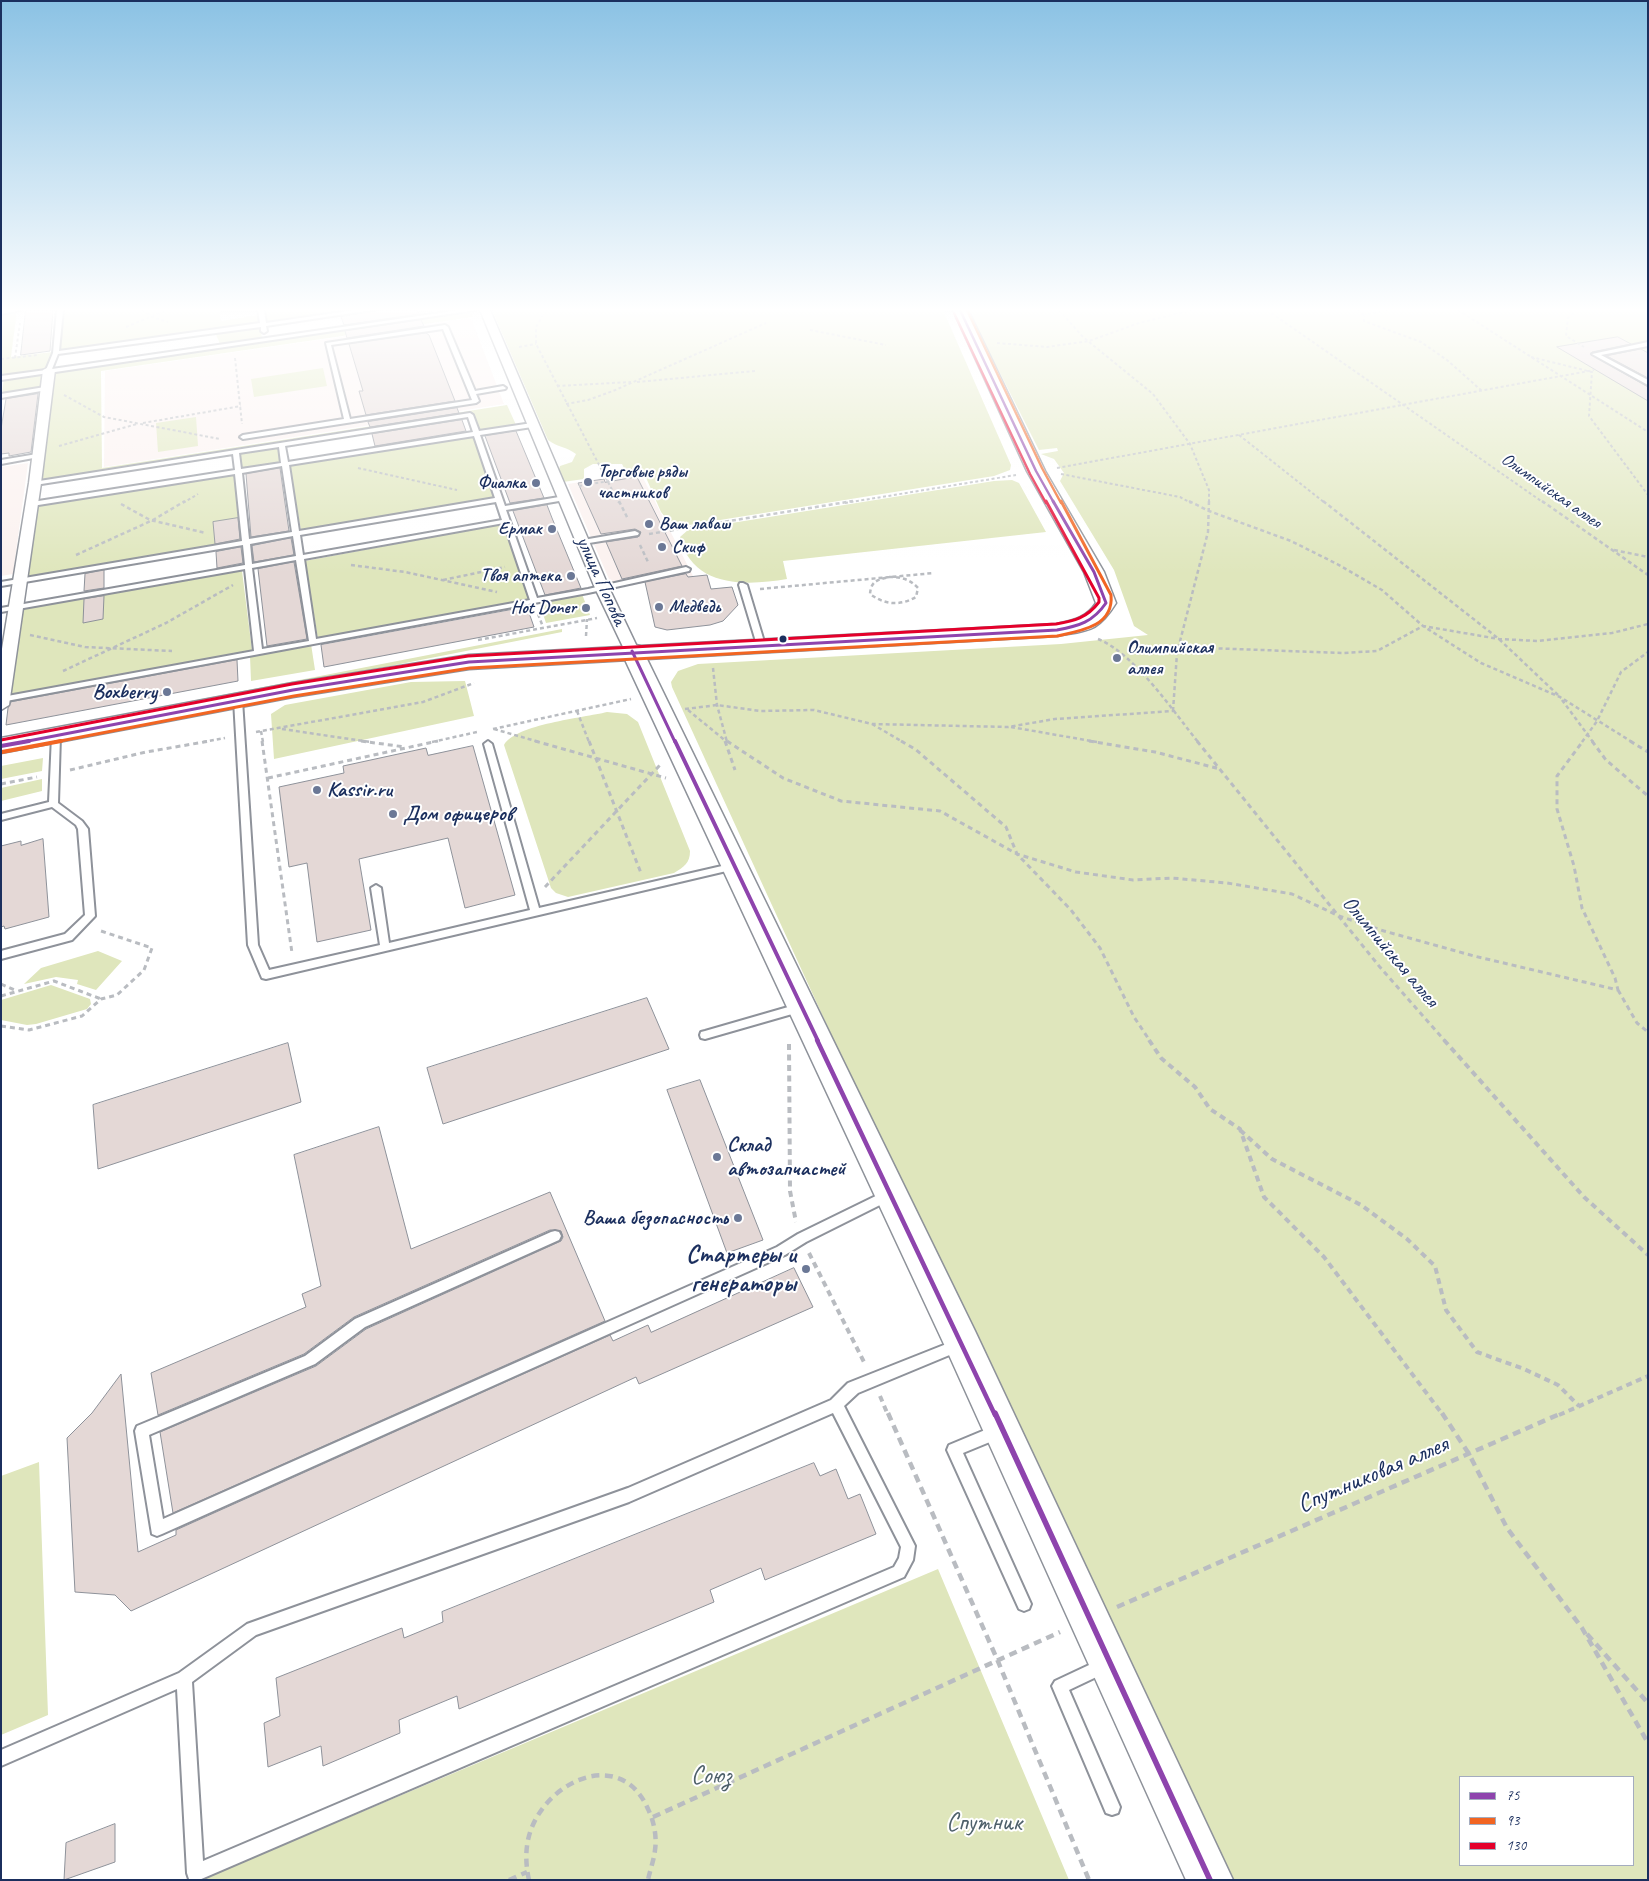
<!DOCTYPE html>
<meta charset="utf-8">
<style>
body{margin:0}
#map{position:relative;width:1649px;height:1881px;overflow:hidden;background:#fff;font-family:Caveat,sans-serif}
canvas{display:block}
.frame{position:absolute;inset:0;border:2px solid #1b2f5e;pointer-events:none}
.legend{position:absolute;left:1459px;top:1776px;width:175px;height:90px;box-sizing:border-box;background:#fff;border:1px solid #a4acbf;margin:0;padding:6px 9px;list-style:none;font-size:15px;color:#1b2f5e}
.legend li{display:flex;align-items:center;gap:10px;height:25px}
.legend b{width:25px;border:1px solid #a4acbf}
</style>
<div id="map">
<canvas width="1649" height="1881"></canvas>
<div class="frame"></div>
<ul class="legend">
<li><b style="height:6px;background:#8e44ad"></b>75</li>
<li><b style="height:6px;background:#f26522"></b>93</li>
<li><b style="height:6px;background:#e4002b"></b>130</li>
</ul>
</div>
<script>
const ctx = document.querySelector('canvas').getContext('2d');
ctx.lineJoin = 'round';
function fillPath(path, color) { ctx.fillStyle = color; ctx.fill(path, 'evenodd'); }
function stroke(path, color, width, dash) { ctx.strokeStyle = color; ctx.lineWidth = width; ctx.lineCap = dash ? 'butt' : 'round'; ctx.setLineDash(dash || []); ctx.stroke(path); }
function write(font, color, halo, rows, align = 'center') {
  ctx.font = font + ' Caveat,sans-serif'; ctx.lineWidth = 4; ctx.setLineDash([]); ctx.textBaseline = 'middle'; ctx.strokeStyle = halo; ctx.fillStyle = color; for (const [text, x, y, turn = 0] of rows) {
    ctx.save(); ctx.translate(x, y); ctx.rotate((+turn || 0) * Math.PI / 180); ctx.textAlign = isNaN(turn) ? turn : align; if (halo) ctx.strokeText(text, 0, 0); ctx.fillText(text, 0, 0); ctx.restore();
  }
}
const built = new Path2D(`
 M471 318 504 404 104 467 105 371Z
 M28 463 13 574 1 576V467Z
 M640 472 693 576 612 586 568 484Z`);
const green = new Path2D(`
 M1 310H17L11 357 52 352 45 369 1 376Z
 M63 310H219L221 321 258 315 262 338 220 344 214 330 60 350Z
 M263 310H378L266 325Z
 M492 310H943L1011 465 1010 470 994 476 689 525 672 526 661 512 644 473 626 472 622 464H593L584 469V479L563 482 558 473 560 466 572 462 576 454C567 447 557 447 548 440Z
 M968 310H1648V1880H1231L875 1130 672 687 671 682 678 671 698 664 1061 644 1148 635 1134 626 1114 570 1060 481 1064 473 1054 459 1041 454 1058 451 1057 448 1039 450ZM1460 1777H1633V1865H1460Z
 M471 312 473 317 101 371 102 468 507 405 517 427 480 433 472 414 38 482 50 372Z
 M323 368 327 386 254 397 251 379Z
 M45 372 43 389 2 394 4 378Z
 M196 417 198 446 158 452 156 423Z
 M473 437 496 498 301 530 289 466Z
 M280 446 281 464 240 471 239 452Z
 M236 474 243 541 24 577 35 506Z
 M1012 480 1019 483 1046 532 783 561 787 579C746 586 692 588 680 537L688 530 994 481Z
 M502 524 532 599 318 639 305 561Z
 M242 571 252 650 7 696 21 609Z
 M582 594 590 615 546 623 539 602Z
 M562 629V632L1 743V738Z
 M311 644 315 670 251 681 250 656Z
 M465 681 474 716 274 759 271 714 285 705 411 682Z
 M607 712 627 714 638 722 690 851C690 863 684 867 674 873L568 897 556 893 551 888 504 745C516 724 583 718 607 712Z
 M43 758 42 771 1 779V766Z
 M42 779V791L1 801V788Z
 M98 951 122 961 96 990 77 984 78 980 56 977 24 984 41 968Z
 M51 985 90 999 91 1004 87 1009 36 1024 27 1025 1 1020V1000Z
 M39 1462 48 1715 1 1735V1476Z
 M938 1569 1069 1880H200Z`);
const building = new Path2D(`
 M26 310H53L50 351 21 355Z
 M381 310H417L419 314 344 325 341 317Z
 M421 320 424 326 347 338 345 331Z
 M426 333 429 335 455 401 366 415 359 391H363L349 344Z
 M1618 337 1631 344 1592 352 1590 354 1648 387V401L1557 347Z
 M1641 349 1648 353V378L1607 356Z
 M38 394 31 452 9 456V453L1 454V429L6 399Z
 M457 408 459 413 370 427 368 422Z
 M462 420 466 431 375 446 372 434Z
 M516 431 544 498 510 503 485 436Z
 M280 468 289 531 251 537 246 474Z
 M637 477 682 566 622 579 606 542 638 537 641 532 635 529 601 534 578 483 604 479 605 482Z
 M547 505 552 518 581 588 545 595 513 511Z
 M238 518 240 539 215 544 213 522Z
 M291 538 294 555 254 562 252 546Z
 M241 547 243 563 217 568 216 552Z
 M294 562 307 639 267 646 258 569Z
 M104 570V588L84 591 85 574Z
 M686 574 688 577 707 575 711 589 732 587 738 605 723 621 710 625 667 630 655 627 645 582Z
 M104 596 103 619 83 623 84 599Z
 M527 607 534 627 324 667 321 645Z
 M237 660 238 681 6 725 8 708 11 702Z
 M473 746 515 895 465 908 448 838 359 859 371 930 317 942 307 863 289 867 279 787 344 773 343 766 426 748 428 755Z
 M43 839 49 917 5 929 4 926 1 927V846L21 841V845Z
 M647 998 669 1049 443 1124 427 1068Z
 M288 1043 301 1102 98 1169 93 1105Z
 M700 1080 763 1240 727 1253 667 1090Z
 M379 1127 411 1249 550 1192 605 1321 173 1513 160 1432 316 1366 366 1329 561 1241 563 1237 561 1231 550 1230 354 1317 304 1354 158 1415 151 1373 306 1307 302 1294 321 1286 294 1155Z
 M794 1268 813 1307 639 1384 636 1377 131 1611 115 1595 75 1592 67 1438 92 1413 121 1374 138 1552 176 1535V1530L610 1335 613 1341 648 1325 651 1332Z
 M814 1463 820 1476 836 1469 848 1499 860 1494 876 1534 765 1580 761 1568 710 1590 714 1602 459 1709 457 1696 399 1720 400 1733 323 1766 321 1746 268 1767 264 1723 280 1716 276 1678 402 1628 404 1638 443 1622 442 1612Z
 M115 1824V1862L64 1880 66 1843Z`);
const pathFar4 = new Path2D(`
 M142 310 152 317 168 322
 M546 310 536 327V344L619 503
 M1059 310 1083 337 1153 394 1190 444 1209 490V503
 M1267 310 1544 503
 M1357 310 1364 315
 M1387 310 1364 315V321L1421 342 1447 360 1482 391
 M1458 310 1648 432
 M1578 310 1568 318 1566 336 1584 347
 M126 327 167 310
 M810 330 886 345
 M997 343 1047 347 1089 341 1139 323 1193 310
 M519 347 536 344
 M1531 357 1592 372 1589 416 1648 495
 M15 358 20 323
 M235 358 242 424
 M1 359 38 355
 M637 382 755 371
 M557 386 631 382
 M64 395 104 417 220 439
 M566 404 588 400 613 391 766 323
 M143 423 241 406
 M1239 435 1325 503
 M59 446 137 424
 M358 468 457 490
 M1057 468 1594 370
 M1061 474 1180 497 1191 503
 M579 486 609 481
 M183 503 198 494
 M845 503 1016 475`);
const pathFar3 = new Path2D(`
 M619 501 628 519
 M1189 501 1209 511 1291 541 1337 564 1382 590 1423 626 1481 663 1560 697 1632 742
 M1323 501 1499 639 1558 695
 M1542 501 1648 575
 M121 504 150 520 206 533
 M649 534 853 501
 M640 545 648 562
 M1614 550 1648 557
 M76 555 153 520 185 501
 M351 565 405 572 497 592
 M889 577C901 577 910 579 918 588L916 597C900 606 885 605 870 594 871 581 877 580 889 577Z
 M443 580 505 567
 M760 589 934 573
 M538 614 543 627
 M30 635 85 647 172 651
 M586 636 587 619
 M1098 639C1135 654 1173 711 1198 742
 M478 640 597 618
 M1177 653 1207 648 1343 653 1377 651 1423 626 1499 639 1538 641 1612 633 1648 624
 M713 668 717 705 727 742
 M63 671 166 623 233 585
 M1562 700 1593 742
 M685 709 717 705 760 711 814 710 872 724 1008 727 1055 719 1173 711
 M688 710 727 742
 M577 711 589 742
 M1173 711 1177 653 1208 532 1209 501
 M872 724 903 742
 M1011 727 1097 742
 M282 729 370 742
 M493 729 631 699
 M494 729 539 742
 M261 731 263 742
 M256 732 423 702 474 683
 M203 742 225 738
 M432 742 477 732
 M1582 742 1597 721 1621 672 1648 652`);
const pathFar2 = new Path2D(`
 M262 741 292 953
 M361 741 405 747
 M535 741 666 778
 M589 741 641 873
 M725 741 735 770
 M727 741 783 778 841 801 940 811 1017 854 1076 872 1133 880 1172 878 1227 883 1292 894 1339 916 1384 931 1474 956 1618 990 1615 978 1582 908 1574 866 1557 809V776L1583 741
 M901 741 915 749 1006 827 1017 854 1071 910 1100 948 1134 1017 1150 1041
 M1089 741 1155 752 1220 769
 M1197 741 1379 966 1445 1041
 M1592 741 1606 760 1648 796
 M1630 741 1648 752
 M70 770 146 752 210 741
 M268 778 438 741
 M1 784 37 777
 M545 887 661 764
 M1 984 17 991
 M1618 990 1637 1023 1648 1032
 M1 996 54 981 101 999
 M1 1026 29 1030 82 1016 101 999 117 995 144 970 152 948 98 930`);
const pathFar1 = new Path2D(`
 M1149 1040 1161 1058 1195 1087 1210 1109 1240 1129 1264 1197 1324 1257 1443 1415
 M1444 1040 1584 1197 1648 1255
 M789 1044 790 1191 796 1222
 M1240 1130 1272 1159 1361 1205 1407 1239 1435 1266 1446 1310 1477 1352 1524 1369 1558 1385 1579 1406
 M809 1253 865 1364
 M880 1396 888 1415
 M1559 1415 1648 1376`);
const path = new Path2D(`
 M888 1413 997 1659 1089 1880
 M1442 1413 1469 1454 1507 1528 1582 1628 1648 1743
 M1117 1607 1562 1413
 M1587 1634 1648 1703
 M653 1817 1060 1632
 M509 1880 527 1872
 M529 1880C525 1862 525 1844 532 1827 552 1778 622 1749 648 1809 654 1821 657 1837 655 1850 654 1860 650 1870 648 1880`);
const lane = new Path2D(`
 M1 310H21L1 314Z
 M57 310H63L59 351 260 323 258 310H264L266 323 355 310H372L266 326 267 331 264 333 261 331V327L58 354 52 369 460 310H476L1 380V376L46 370 53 353Z
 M445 325 448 327 475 391 503 386 506 388 505 389 476 394 479 401 476 403 243 439 240 437 243 435 344 419 326 343ZM443 329 472 400 350 419 331 345Z
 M1648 342V346L1601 355 1648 380V385L1592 354Z
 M45 387 47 388V390L1 398V394Z
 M470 413 473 415 479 431 532 423 535 425 532 427 480 435 505 506 565 496 568 498 565 500 506 510 537 598 588 589 686 567 690 569 689 571 588 593 1 702 2 697 254 651 245 569 1 612V608L245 565 243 545 1 586V582L242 541 235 474 32 506 29 504 32 502 235 470 233 454 35 485 32 483 33 482ZM468 417 473 432 288 462 285 446ZM474 436 495 498 299 531 289 465ZM279 447 281 463 241 469 239 453ZM282 466 292 532 249 539 242 473ZM496 502 502 520 303 555 300 535ZM504 523 530 600 316 639 304 559ZM293 536 296 556 252 564 250 544ZM296 560 309 641 262 649 252 568Z
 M37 454 39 455V457L1 464V460Z
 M635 531 639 533 638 535 583 544 579 542 583 540Z
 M740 583H743L747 585 765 645 764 647H761L757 645 739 585Z
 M238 697 242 700 258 945 269 970 380 945 371 888 376 885 381 888 389 943 530 910 484 744 488 741 492 744 539 908 735 863 740 866 735 869 266 979 262 978 248 945 234 700Z
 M56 733 60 736 58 803 82 821 88 829 95 916 72 940 1 959V951L65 934 85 915 78 829 76 825 52 807 1 820V814L49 802 52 736Z
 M802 1003 806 1004 807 1007 806 1010 705 1039 701 1038 700 1035 701 1032 705 1031Z
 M888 1190 892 1191 894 1195 892 1199 806 1242 785 1255 162 1534 157 1536 152 1534 135 1431 137 1426 305 1356 355 1319 551 1232 555 1231 559 1232 561 1236 559 1240 365 1327 315 1364 149 1435 163 1519 777 1247 798 1234Z
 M959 1339 964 1341 965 1345 964 1349 858 1393 844 1406 915 1546 913 1560 904 1577 199 1880 189 1879 187 1873 177 1689 1 1766V1750L179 1673 247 1624 628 1488 831 1400 848 1383ZM833 1413 901 1547 899 1558 894 1567 203 1861 192 1682 256 1635 629 1502Z
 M997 1425 1002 1427 1004 1432 1002 1437 963 1453 1031 1604 1029 1609 1024 1611 1019 1609 947 1450 949 1445Z
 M1104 1658 1109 1661 1112 1666 1109 1671 1069 1690 1120 1807 1118 1813 1112 1815 1106 1813 1052 1686 1055 1681Z`);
const street = new Path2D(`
 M480 310H490L609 588 639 651 637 654 632 655 625 651 595 588Z
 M49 367 55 370 41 483 9 705 1 710V655L29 483 43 370Z`);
const secondary = new Path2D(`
 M632 644 640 646 643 651 975 1331 1233 1880H1186L949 1355 621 651 624 646Z`);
const primary = new Path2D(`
 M953 310H968L1045 471 1104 572 1116 603C1098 632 1089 630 1057 636L469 669 293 697 1 753V738L293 683 469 655 1057 624C1074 620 1086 618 1096 603L1084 572 1027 471Z`);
const bus1Far4 = new Path2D(`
 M960 310 1036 471 1054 503`);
const bus1Far3 = new Path2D(`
 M632 651 675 742
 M23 742 293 690 469 662 1057 630C1079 626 1093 622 1106 603L1094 572 1053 501`);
const bus1Far2 = new Path2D(`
 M675 741 818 1041
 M1 746 29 741`);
const bus1Far1 = new Path2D(`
 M817 1040 995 1415`);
const bus1 = new Path2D(`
 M995 1413 1210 1880`);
const bus2Far2 = new Path2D(`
 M967 310 1042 468 1061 503`);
const bus2Far1 = new Path2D(`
 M55 742 294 696 470 668 1057 636C1081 631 1114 626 1111 595L1061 501`);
const bus2 = new Path2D(`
 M2 752 61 741`);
const bus3Far1 = new Path2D(`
 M954 313 1030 474 1046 503`);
const bus3 = new Path2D(`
 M1 740 292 684 468 656 1056 624C1074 621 1087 618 1099 602V598L1046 501`);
const markers = [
 [588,482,5,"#6b7896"],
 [536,483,5,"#6b7896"],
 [649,524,5,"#6b7896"],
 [552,529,5,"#6b7896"],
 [662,547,5,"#6b7896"],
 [571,576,5,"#6b7896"],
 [659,607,5,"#6b7896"],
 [586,608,5,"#6b7896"],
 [783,639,4.5,"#1b2f5e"],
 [1117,658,5,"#6b7896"],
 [167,692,5,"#6b7896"],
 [317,790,5,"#6b7896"],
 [393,814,5,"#6b7896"],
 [717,1157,5,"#6b7896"],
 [738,1218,5,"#6b7896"],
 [806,1269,5,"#6b7896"]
];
const farPoinames = [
 ["Торговые ряды",598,472],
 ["частников",598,493],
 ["Фиалка",526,483,"right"],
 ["Ваш лаваш",659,524],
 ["Ермак",542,529,"right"],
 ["Скиф",672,547],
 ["Твоя аптека",561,576,"right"],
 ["Медведь",669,607],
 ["Hot Doner",576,608,"right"],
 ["Олимпийская",1127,648],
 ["аллея",1127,669]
];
const farStreetnames = [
 ["Олимпийская аллея",1551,491,35]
];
const streetNames = [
 ["улица Попова",601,581,66],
 ["Олимпийская аллея",1390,952,50]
];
const poiNames = [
 ["Boxberry",157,692,"right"],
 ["Kassir.ru",327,790],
 ["Дом офицеров",403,814],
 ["Склад",727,1145],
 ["автозапчастей",727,1169],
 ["Ваша безопасность",728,1218,"right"]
];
const nearPoinames = [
 ["Стартеры и",796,1255],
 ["генераторы",796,1284]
];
const nearStreetnames = [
 ["Спутниковая аллея",1373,1475,-23]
];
const nearParknames = [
 ["Союз",711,1776],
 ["Спутник",984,1823]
];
fillPath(built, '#fbf1ef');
fillPath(green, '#dfe6bc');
fillPath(building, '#e4d8d6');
stroke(building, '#8e929a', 1);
stroke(lane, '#8e929a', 4);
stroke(street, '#8e929a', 3);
stroke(secondary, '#8e929a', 3);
stroke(primary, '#8e929a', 3);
stroke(pathFar4, '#b9bcc1', 2, [3, 2.5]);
stroke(pathFar3, '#b9bcc1', 2.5, [4, 3]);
stroke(pathFar2, '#b9bcc1', 3, [5, 4]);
stroke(pathFar1, '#b9bcc1', 4, [6, 4.5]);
stroke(path, '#b9bcc1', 4.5, [8, 5.5]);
fillPath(lane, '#fff');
fillPath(street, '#fff');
fillPath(secondary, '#fff');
fillPath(primary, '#fff');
stroke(bus1Far4, '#8e44ad', 2.5);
stroke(bus1Far3, '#8e44ad', 3);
stroke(bus1Far2, '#8e44ad', 4);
stroke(bus1Far1, '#8e44ad', 4.5);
stroke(bus1, '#8e44ad', 5.5);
stroke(bus2Far2, '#f26522', 2.5);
stroke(bus2Far1, '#f26522', 3);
stroke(bus2, '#f26522', 4);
stroke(bus3Far1, '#e4002b', 2.5);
stroke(bus3, '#e4002b', 3);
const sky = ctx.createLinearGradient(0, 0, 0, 574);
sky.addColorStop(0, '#8bc2e4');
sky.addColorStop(0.54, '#fff');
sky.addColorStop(1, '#ffffff00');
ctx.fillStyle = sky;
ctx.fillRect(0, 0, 1649, 574);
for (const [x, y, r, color] of markers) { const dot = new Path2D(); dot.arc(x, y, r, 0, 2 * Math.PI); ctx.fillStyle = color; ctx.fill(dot); stroke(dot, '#fff', 2); }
write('bold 18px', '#1b2f5e', '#fff', farPoinames, 'left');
write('18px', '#1b2f5e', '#fff', farStreetnames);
write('21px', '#1b2f5e', '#fff', streetNames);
write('bold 21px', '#1b2f5e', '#fff', poiNames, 'left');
write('bold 25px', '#1b2f5e', '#fff', nearPoinames, 'right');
write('25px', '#1b2f5e', '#fff', nearStreetnames);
write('25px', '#4e606a', '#fff', nearParknames);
</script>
